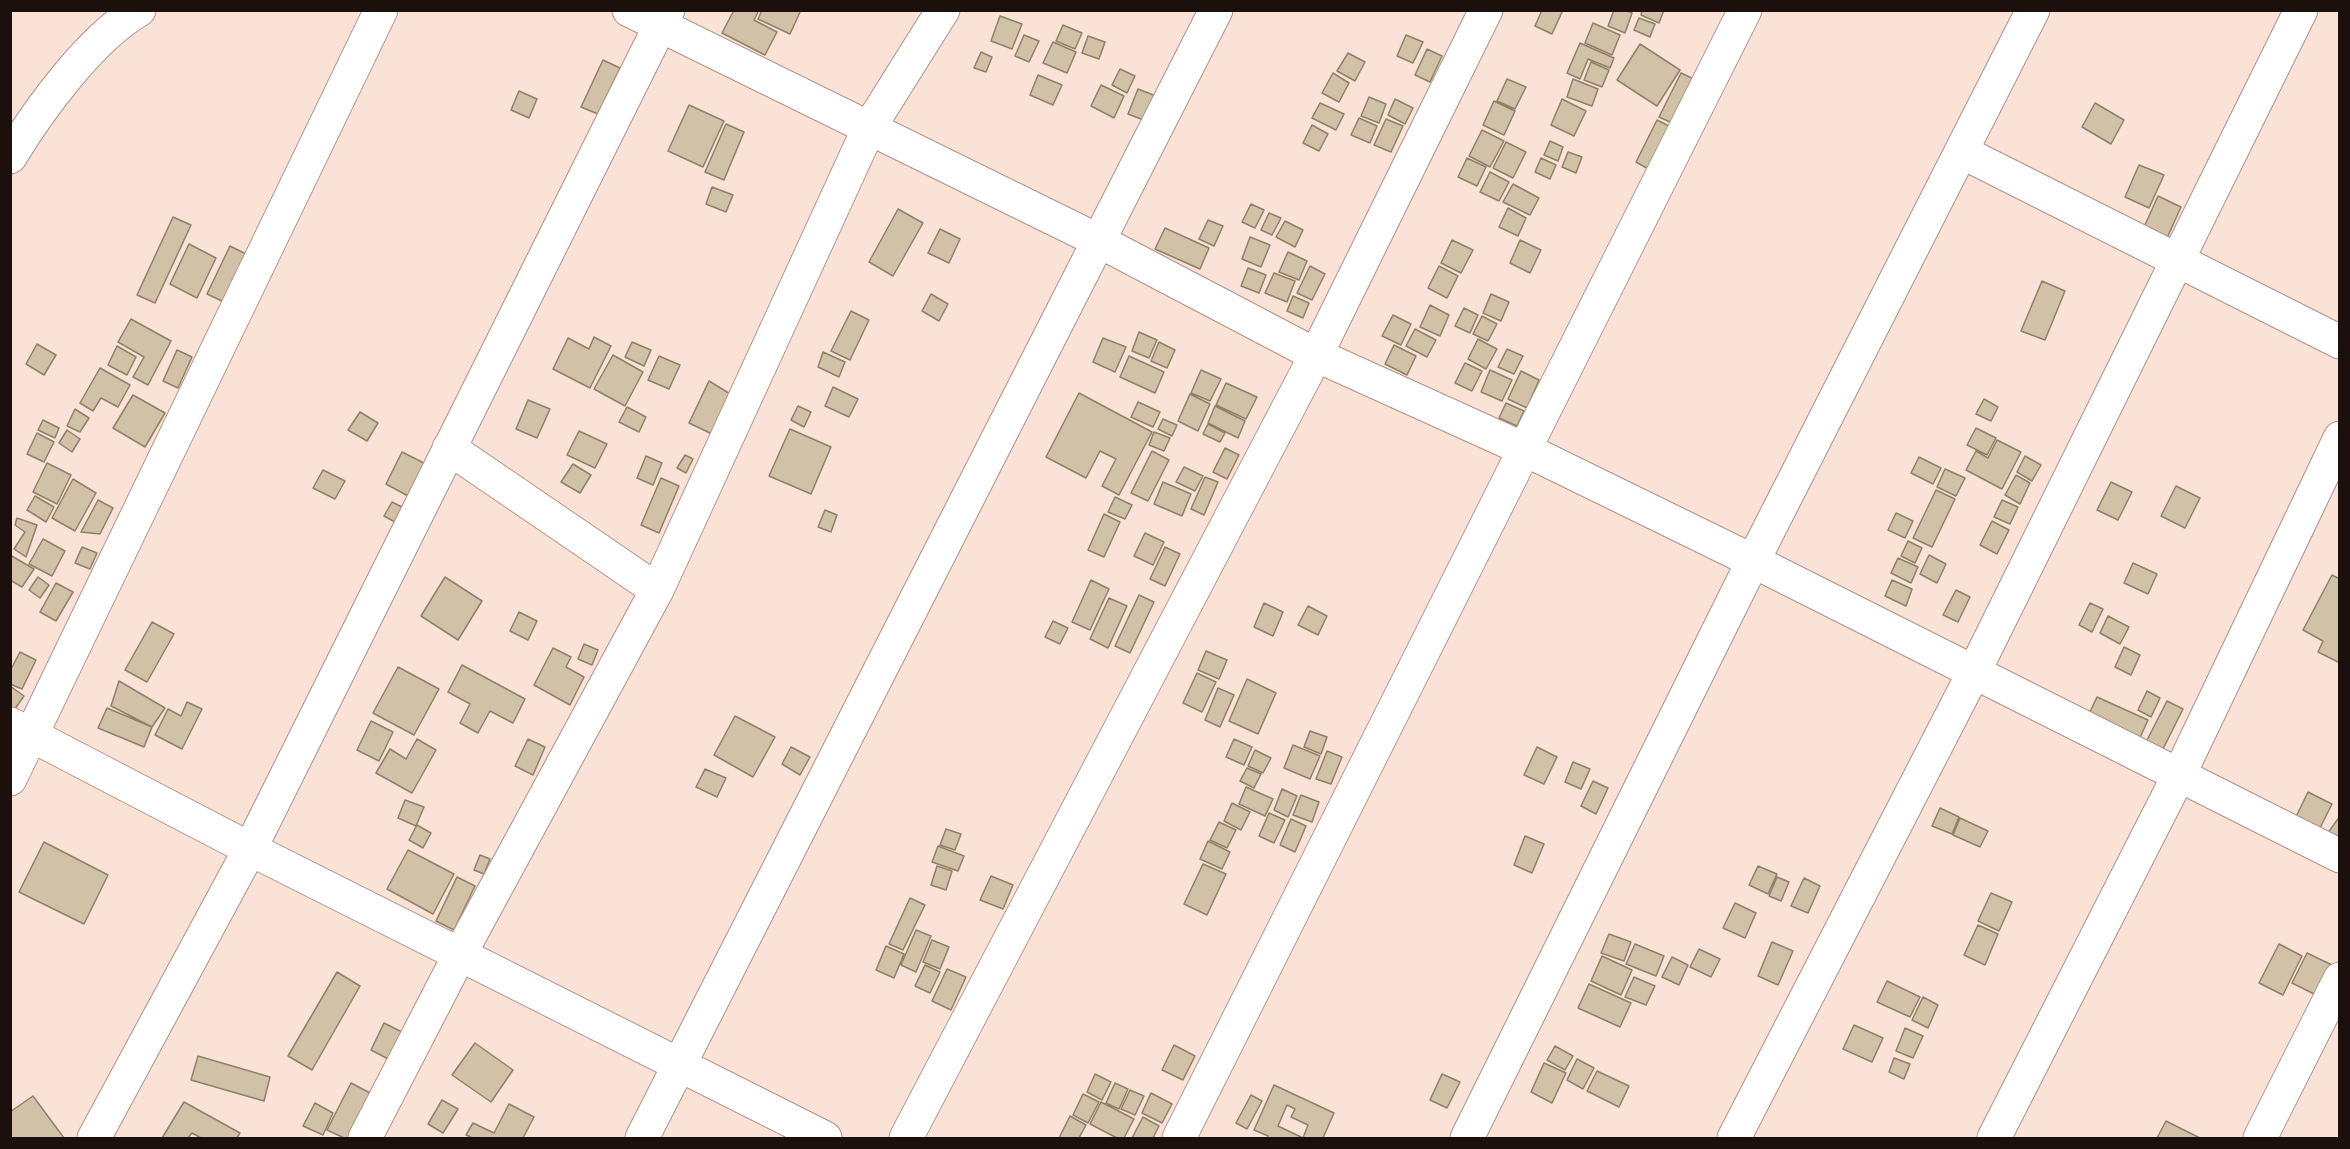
<!DOCTYPE html>
<style>
body{margin:0}
#map{position:relative;width:2350px;height:1149px;overflow:hidden;background:#fbe2d7;font-family:"Sofia Sans Condensed",sans-serif}
canvas{display:block}
.frame{position:absolute;inset:0;border:12px solid #1b100c;pointer-events:none}
</style>
<div id="map">
<canvas width="2350" height="1149"></canvas>
<div class="frame"></div>
</div>
<script>
const ctx = document.querySelector('canvas').getContext('2d');
ctx.lineJoin = 'round';
function fillPath(path, color) { ctx.fillStyle = color; ctx.fill(path, 'evenodd'); }
function stroke(path, color, width, dash) { ctx.strokeStyle = color; ctx.lineWidth = width; ctx.lineCap = dash ? 'butt' : 'round'; ctx.setLineDash(dash || []); ctx.stroke(path); }
const building = new Path2D(`
 M734 10H759L754 20 777 32 765 55 722 33Z
 M762 10H801L790 34 758 19Z
 M1542 10H1563L1552 34 1535 26Z
 M1614 10H1626L1632 13 1625 33 1608 26Z
 M1642 10H1664L1659 23 1641 15Z
 M1000 16 1022 24 1012 49 991 41Z
 M1639 18 1655 24 1650 37 1634 30Z
 M1593 23 1620 35 1612 55 1585 43Z
 M1063 25 1082 33 1075 49 1056 41Z
 M1024 35 1039 41 1029 62 1015 56Z
 M1406 35 1423 42 1413 63 1397 56Z
 M1088 36 1105 42 1099 59 1082 53Z
 M1053 42 1076 52 1067 73 1043 63Z
 M1580 43 1614 58 1610 68 1588 59 1580 79 1567 73Z
 M1640 44 1680 70 1657 106 1617 80Z
 M1427 49 1442 56 1430 82 1415 75Z
 M981 52 992 57 986 72 974 68Z
 M1348 53 1365 62 1355 81 1337 71Z
 M603 60 620 68 598 114 581 107Z
 M1591 62 1609 70 1602 87 1584 80Z
 M1120 69 1135 76 1127 93 1112 85Z
 M1333 73 1349 83 1339 102 1322 93Z
 M1681 73 1700 82 1679 126 1659 117Z
 M1038 75 1062 85 1053 105 1030 95Z
 M1507 79 1526 87 1515 109 1497 101Z
 M1573 79 1598 89 1592 106 1567 97Z
 M1101 85 1124 96 1114 118 1091 106Z
 M1138 89 1156 96 1146 121 1128 114Z
 M519 91 537 99 529 118 511 110Z
 M1369 97 1386 104 1379 123 1361 116Z
 M1395 99 1413 108 1405 124 1388 115Z
 M1562 99 1586 111 1574 136 1551 125Z
 M1494 101 1515 111 1504 135 1483 125Z
 M1320 103 1344 114 1336 130 1312 118Z
 M2095 103 2124 120 2111 144 2082 127Z
 M689 105 724 121 703 167 668 151Z
 M1359 118 1377 126 1370 143 1351 135Z
 M1386 119 1403 126 1391 152 1374 145Z
 M1657 120 1673 128 1652 171 1636 162Z
 M726 124 744 132 724 180 705 172Z
 M1312 125 1328 134 1319 151 1303 143Z
 M1482 130 1504 141 1490 167 1469 156Z
 M1550 141 1563 147 1558 161 1544 155Z
 M1506 142 1526 152 1513 178 1493 168Z
 M1568 152 1582 157 1576 173 1562 167Z
 M1467 158 1486 167 1477 186 1458 177Z
 M1541 158 1556 165 1550 179 1535 172Z
 M2139 165 2164 175 2149 208 2125 197Z
 M1490 172 1509 182 1499 201 1480 192Z
 M1513 184 1539 198 1530 215 1503 202Z
 M712 187 733 195 726 212 706 204Z
 M2158 196 2181 207 2163 247 2140 236Z
 M1251 204 1264 210 1255 228 1242 222Z
 M1508 208 1526 218 1518 236 1499 227Z
 M898 209 923 223 893 276 869 262Z
 M1269 213 1281 218 1272 235 1261 230Z
 M173 217 191 225 155 303 137 295Z
 M1208 220 1223 226 1214 246 1199 239Z
 M1285 221 1303 230 1295 247 1276 237Z
 M1165 228 1209 248 1200 269 1155 249Z
 M940 229 960 239 949 263 928 253Z
 M1250 237 1270 245 1261 267 1242 259Z
 M1452 240 1473 250 1461 273 1441 263Z
 M1520 240 1541 250 1530 273 1510 263Z
 M189 244 216 258 197 298 170 284Z
 M230 246 246 254 224 302 207 294Z
 M1288 252 1307 261 1299 280 1279 272Z
 M1310 266 1325 274 1312 300 1297 293Z
 M1439 266 1458 276 1447 298 1428 288Z
 M1248 268 1266 275 1259 293 1241 286Z
 M1274 273 1295 281 1287 302 1265 293Z
 M2042 281 2065 291 2045 340 2021 331Z
 M931 294 948 304 939 321 922 311Z
 M1491 294 1509 302 1501 321 1483 313Z
 M1293 296 1309 303 1303 318 1287 311Z
 M1430 305 1449 315 1440 336 1420 327Z
 M1464 308 1478 315 1470 333 1455 326Z
 M851 311 869 320 850 360 831 351Z
 M1393 315 1411 324 1401 345 1382 336Z
 M1482 316 1497 324 1488 341 1473 334Z
 M131 319 171 341 148 385 133 377 144 357 118 342Z
 M1415 329 1436 340 1427 357 1406 346Z
 M1139 332 1157 340 1149 358 1132 351Z
 M594 337 611 346 590 388 553 369 568 338 589 349Z
 M1103 338 1126 347 1115 372 1093 362Z
 M1478 339 1497 349 1486 369 1468 359Z
 M632 342 651 350 644 366 625 357Z
 M1159 342 1175 350 1167 368 1151 361Z
 M37 344 56 355 44 375 26 364Z
 M1394 345 1416 356 1407 375 1385 364Z
 M117 346 136 357 127 375 108 365Z
 M1507 349 1523 356 1514 374 1498 367Z
 M177 350 192 357 178 388 163 381Z
 M823 352 845 362 839 377 818 367Z
 M613 355 643 372 625 406 594 389Z
 M659 356 680 365 669 389 648 380Z
 M1129 356 1164 372 1155 393 1120 377Z
 M1465 363 1482 371 1472 391 1455 383Z
 M100 368 130 385 118 407 101 398 93 411 80 403Z
 M1201 370 1221 379 1210 401 1191 393Z
 M1490 370 1512 380 1502 401 1481 392Z
 M1521 371 1539 380 1527 408 1508 399Z
 M709 381 732 395 712 434 689 423Z
 M1226 383 1257 397 1246 419 1216 405Z
 M833 387 858 399 849 417 825 406Z
 M1079 393 1152 432 1119 495 1102 486 1116 459 1100 451 1086 478 1046 457Z
 M1190 394 1210 404 1198 431 1178 421Z
 M133 395 165 413 145 447 113 428Z
 M1984 399 1998 407 1991 421 1976 414Z
 M528 400 550 409 537 438 516 429Z
 M1138 402 1160 412 1153 427 1131 417Z
 M1506 403 1524 411 1517 426 1499 418Z
 M798 406 811 412 804 427 791 420Z
 M1215 406 1245 421 1238 438 1208 423Z
 M627 407 646 417 639 432 619 422Z
 M75 409 89 418 80 432 67 426Z
 M360 412 378 423 367 441 348 430Z
 M1163 419 1177 425 1172 436 1158 429Z
 M43 420 59 428 55 438 38 430Z
 M1208 424 1225 433 1220 442 1203 434Z
 M1976 428 1996 438 1987 455 1967 445Z
 M790 429 831 447 811 494 769 476Z
 M67 430 80 439 72 452 59 443Z
 M579 431 607 444 595 468 567 455Z
 M1154 432 1170 438 1164 451 1149 445Z
 M37 433 54 442 44 462 27 454Z
 M1997 440 2021 452 2002 489 1966 470 1976 451 1988 458Z
 M1225 448 1239 455 1227 479 1213 472Z
 M1152 451 1169 460 1148 501 1131 493Z
 M402 452 426 464 410 497 386 484Z
 M685 455 693 459 686 473 677 468Z
 M646 456 662 463 653 485 637 478Z
 M2025 456 2041 465 2032 481 2017 472Z
 M1919 457 1941 468 1933 484 1911 473Z
 M47 463 71 475 57 504 33 492Z
 M573 464 591 475 580 493 561 482Z
 M1184 467 1203 476 1195 491 1176 482Z
 M1945 469 1965 478 1956 496 1937 487Z
 M323 470 345 481 335 499 313 488Z
 M2016 475 2030 483 2020 504 2005 495Z
 M1205 477 1218 482 1204 515 1191 509Z
 M661 478 679 486 659 533 641 525Z
 M73 479 96 493 75 531 52 518Z
 M1163 482 1191 494 1182 516 1154 504Z
 M2111 482 2132 492 2118 520 2097 510Z
 M2176 486 2200 498 2185 528 2161 516Z
 M1936 490 1955 499 1932 547 1913 538Z
 M35 496 54 507 46 522 27 510Z
 M1115 497 1132 505 1125 519 1108 512Z
 M98 500 113 508 100 534 81 532Z
 M2002 500 2018 507 2010 524 1994 517Z
 M392 502 402 507 395 522 384 516Z
 M825 510 837 515 831 532 818 527Z
 M1896 513 1913 521 1905 538 1888 530Z
 M1104 514 1120 522 1104 557 1088 550Z
 M17 518 37 525 26 557 14 549 25 532 15 525Z
 M1992 521 2009 530 1997 554 1980 545Z
 M1145 533 1164 542 1153 565 1134 556Z
 M43 539 65 551 52 576 29 564Z
 M1908 541 1922 548 1915 563 1901 556Z
 M82 547 97 553 90 569 75 563Z
 M1165 547 1180 554 1165 586 1150 579Z
 M10 555 34 569 22 587 10 580Z
 M1929 555 1946 564 1937 583 1920 574Z
 M1898 558 1918 567 1911 583 1891 573Z
 M2133 563 2157 574 2148 594 2124 583Z
 M2332 575 2340 579V663L2318 652 2323 641 2303 630Z
 M38 577 49 585 40 598 29 590Z
 M445 577 482 601 458 640 421 616Z
 M1091 580 1109 589 1090 630 1072 622Z
 M1892 580 1912 589 1906 606 1885 596Z
 M56 583 73 592 56 621 40 612Z
 M1956 590 1970 597 1958 622 1943 615Z
 M1139 595 1154 602 1130 653 1115 646Z
 M1109 598 1127 606 1108 648 1090 639Z
 M1264 603 1283 612 1273 636 1254 627Z
 M2090 603 2103 609 2092 632 2079 625Z
 M1308 606 1327 616 1318 635 1298 625Z
 M519 612 537 621 528 640 510 631Z
 M2108 616 2129 627 2120 644 2100 633Z
 M1053 621 1068 628 1060 644 1045 637Z
 M152 622 174 634 147 682 125 670Z
 M584 644 598 650 592 665 578 659Z
 M2124 647 2140 655 2131 675 2115 667Z
 M553 648 571 657 566 667 584 677 570 705 534 685Z
 M1206 651 1227 660 1219 679 1198 670Z
 M20 652 36 660 22 689 10 684V671Z
 M462 665 525 699 513 723 490 711 478 733 460 723 470 704 448 692Z
 M398 667 439 689 414 735 373 713Z
 M1197 673 1216 682 1202 712 1183 703Z
 M1247 679 1276 693 1258 734 1229 721Z
 M119 681 165 708 152 727 111 706Z
 M10 686 24 696 12 713 10 712Z
 M1218 688 1234 695 1220 727 1205 720Z
 M2147 691 2160 698 2151 717 2138 710Z
 M2097 697 2148 720 2138 742 2087 718Z
 M2167 701 2183 709 2161 753 2145 744Z
 M187 702 202 709 182 749 155 735 168 709 181 716Z
 M107 708 152 727 144 747 98 728Z
 M735 716 775 737 753 777 714 755Z
 M371 721 393 732 379 761 357 750Z
 M1310 731 1327 737 1321 754 1304 747Z
 M417 739 436 750 412 793 376 773 390 749 406 759Z
 M528 739 545 747 533 775 515 766Z
 M1234 739 1252 747 1244 765 1226 757Z
 M1293 745 1320 756 1310 779 1284 768Z
 M791 747 810 757 800 775 782 764Z
 M1537 747 1557 757 1544 784 1524 775Z
 M1255 750 1271 758 1263 773 1248 766Z
 M1327 751 1342 757 1331 784 1316 779Z
 M1573 762 1590 769 1581 789 1565 782Z
 M1247 768 1261 774 1254 788 1240 781Z
 M705 769 726 778 717 797 696 787Z
 M1593 781 1608 788 1596 814 1581 806Z
 M1246 787 1273 799 1265 816 1239 804Z
 M1282 789 1297 796 1288 817 1274 810Z
 M2308 792 2332 804 2317 834 2293 823Z
 M1301 795 1319 802 1312 822 1293 815Z
 M405 800 424 807 416 826 398 818Z
 M1232 803 1250 812 1241 830 1224 821Z
 M1940 808 1959 817 1952 834 1932 826Z
 M1269 813 1285 820 1274 843 1259 836Z
 M2340 816V847L2325 837Z
 M1960 818 1988 831 1980 847 1953 835Z
 M1291 819 1306 826 1295 852 1280 845Z
 M1219 822 1236 830 1227 848 1210 840Z
 M417 825 431 833 423 848 409 840Z
 M946 829 961 834 955 850 940 845Z
 M1525 836 1544 844 1532 873 1514 865Z
 M1208 841 1230 852 1222 869 1200 859Z
 M44 842 108 875 84 924 19 892Z
 M938 846 964 856 958 871 932 862Z
 M408 850 454 874 433 914 387 889Z
 M480 855 490 859 484 874 474 870Z
 M1203 864 1226 874 1207 915 1184 904Z
 M937 866 952 871 946 890 931 885Z
 M1758 866 1777 874 1768 894 1749 885Z
 M991 876 1013 885 1003 909 980 900Z
 M457 877 475 886 454 930 436 921Z
 M1777 877 1789 882 1781 901 1769 896Z
 M1804 878 1820 886 1808 913 1791 906Z
 M1991 893 2012 902 1999 931 1978 921Z
 M910 898 925 905 903 950 889 944Z
 M1735 903 1756 913 1745 938 1723 928Z
 M1978 925 1998 934 1985 965 1964 955Z
 M916 930 931 936 916 972 901 965Z
 M1609 934 1631 942 1624 961 1601 953Z
 M932 940 949 947 940 969 923 962Z
 M1772 942 1793 951 1778 985 1758 976Z
 M1635 944 1664 956 1656 976 1626 964Z
 M2279 944 2302 956 2283 995 2259 983Z
 M886 946 904 954 894 978 876 970Z
 M1699 949 1720 959 1711 977 1690 967Z
 M2307 953 2332 965 2316 995 2292 983Z
 M1602 956 1632 970 1621 995 1591 981Z
 M1672 957 1688 965 1679 985 1662 977Z
 M925 965 940 972 930 993 915 986Z
 M947 969 966 977 951 1010 932 1001Z
 M337 972 360 986 312 1070 288 1056Z
 M1634 977 1655 986 1646 1005 1625 997Z
 M1887 981 1920 997 1910 1017 1877 1002Z
 M1589 984 1631 1003 1620 1027 1578 1008Z
 M1923 997 1938 1005 1928 1028 1912 1020Z
 M384 1023 404 1033 390 1060 371 1050Z
 M1854 1025 1883 1038 1872 1062 1843 1049Z
 M1905 1028 1923 1036 1913 1058 1896 1051Z
 M475 1043 513 1070 491 1102 452 1075Z
 M1174 1045 1195 1056 1183 1080 1162 1070Z
 M1555 1046 1573 1056 1565 1070 1547 1060Z
 M198 1056 270 1077 264 1101 191 1080Z
 M1894 1058 1910 1064 1904 1079 1889 1072Z
 M1577 1059 1594 1068 1583 1089 1567 1080Z
 M1544 1063 1566 1073 1552 1103 1531 1092Z
 M1597 1071 1629 1086 1619 1107 1587 1091Z
 M1095 1074 1111 1082 1102 1100 1087 1092Z
 M1442 1074 1460 1082 1447 1108 1430 1100Z
 M351 1083 374 1095 352 1138H344L327 1130Z
 M1115 1083 1128 1089 1119 1109 1106 1103Z
 M1274 1085 1334 1113 1323 1138H1267L1268 1136 1254 1130ZM1287 1105 1295 1109 1291 1117 1308 1125 1303 1138 1278 1126Z
 M1130 1090 1144 1096 1135 1115 1121 1109Z
 M1151 1093 1172 1104 1162 1123 1142 1113Z
 M1083 1094 1099 1102 1088 1123 1073 1115Z
 M1251 1095 1262 1101 1247 1129 1236 1123Z
 M33 1096 64 1138H10V1112Z
 M442 1100 458 1109 443 1133 428 1124Z
 M184 1102 240 1133 237 1138H201L192 1133 188 1138H162Z
 M1101 1102 1134 1119 1124 1138H1117L1090 1124Z
 M315 1103 333 1113 323 1135 303 1126Z
 M509 1104 534 1117 523 1138H473L466 1135 473 1123 494 1133Z
 M1070 1116 1086 1125 1079 1138H1059Z
 M1143 1117 1159 1126 1153 1138H1132Z
 M2166 1121 2200 1138H2157Z`);
const minor = new Path2D(`
 M629 10 1097 240 1316 355 1526 450 1753 561 2340 856
 M1962 152 2340 342
 M10 157C39 109 91 38 139 10
 M449 448 657 590
 M10 724 250 849 825 1138
 M10 779 381 10
 M94 1138 250 849 668 10
 M365 1138 460 954 657 590 869 128 943 10
 M642 1138 1216 10
 M906 1138 1316 355 1486 10
 M1179 1138 1745 10
 M1467 1138 1753 561 2033 10
 M1734 1138 1974 672 2301 10
 M1994 1138 2179 775 2340 438
 M2260 1138 2340 979`);
fillPath(building, '#d1c1a7');
stroke(building, '#8f8068', 1.5);
stroke(minor, '#af9285', 35);
stroke(minor, '#fff', 33);
</script>
